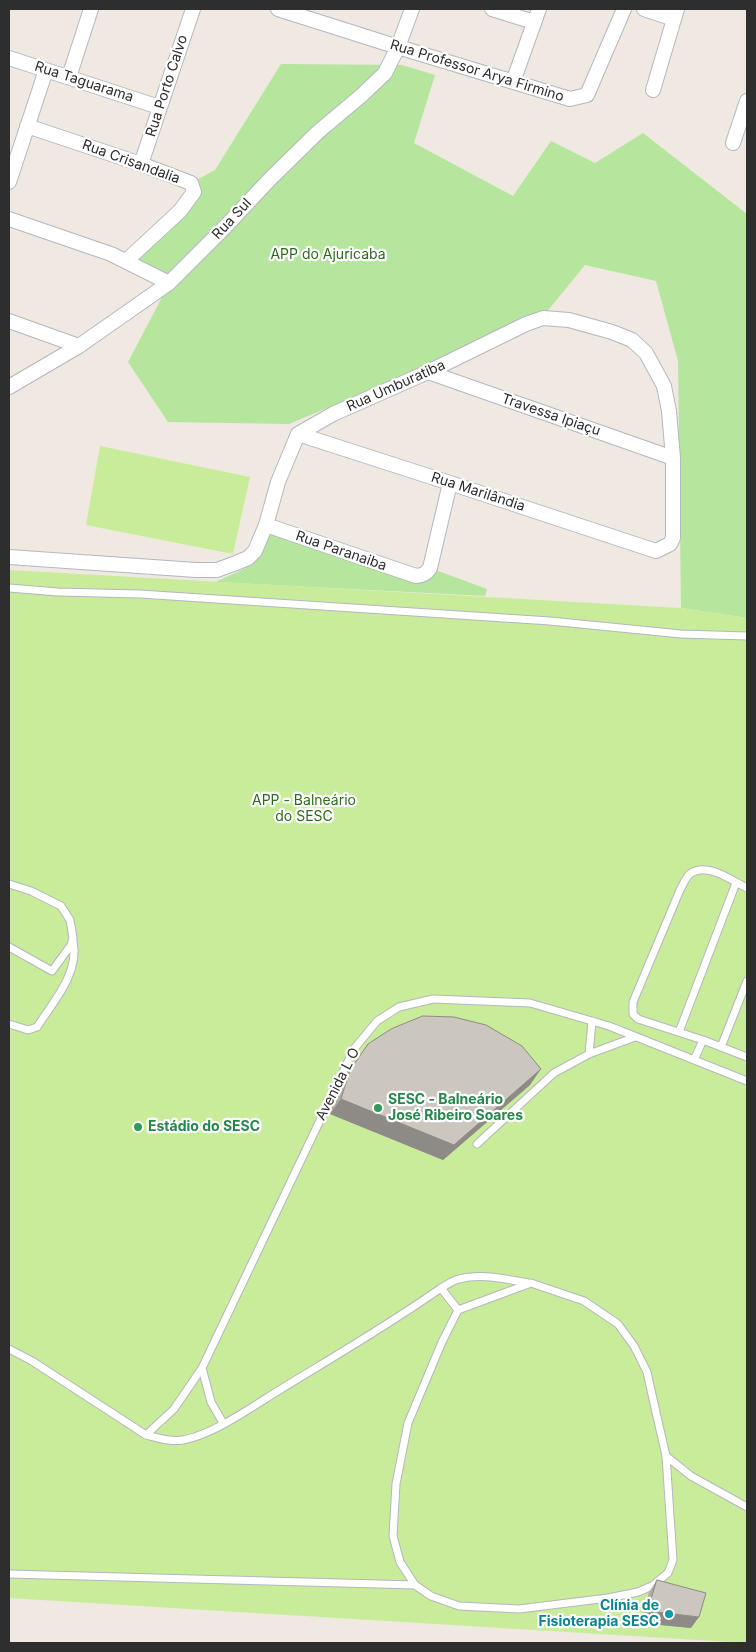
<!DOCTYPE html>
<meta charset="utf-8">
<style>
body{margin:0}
#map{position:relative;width:756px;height:1652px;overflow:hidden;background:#efe9e1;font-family:Inter,sans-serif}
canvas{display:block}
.frame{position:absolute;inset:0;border:10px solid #2e2e2e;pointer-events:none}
</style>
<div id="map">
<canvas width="756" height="1652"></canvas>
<div class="frame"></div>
</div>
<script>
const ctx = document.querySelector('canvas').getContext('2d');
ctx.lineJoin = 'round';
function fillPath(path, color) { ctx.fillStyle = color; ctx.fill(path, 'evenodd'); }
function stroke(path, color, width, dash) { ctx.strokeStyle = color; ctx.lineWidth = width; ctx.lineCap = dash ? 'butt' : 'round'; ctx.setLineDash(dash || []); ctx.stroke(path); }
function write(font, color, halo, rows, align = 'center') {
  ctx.font = font + ' Inter,sans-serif'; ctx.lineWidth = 4.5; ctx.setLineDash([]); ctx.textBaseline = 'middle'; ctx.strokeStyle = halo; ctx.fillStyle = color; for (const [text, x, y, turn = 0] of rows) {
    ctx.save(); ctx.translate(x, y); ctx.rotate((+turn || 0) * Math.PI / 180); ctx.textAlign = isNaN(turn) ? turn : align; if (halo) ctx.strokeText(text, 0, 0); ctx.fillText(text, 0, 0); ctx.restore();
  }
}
const green = new Path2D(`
 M281 64 402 65 435 75 414 143 513 196 551 141 595 163 643 133 747 214V618L681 608 678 361 656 281 585 265 541 319 289 424 168 422 128 362 169 284 126 261 180 211 191 183 215 170Z
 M272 527 416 576 430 568 487 589 485 596 215 582 244 569 261 556Z`);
const pitch = new Path2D(`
 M100 446 250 477 233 554 86 525Z
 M9 570 681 608 747 618V1643L9 1598Z`);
const service = new Path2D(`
 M9 588 58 592 140 594 550 621 681 634 747 636
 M9 884 31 891 61 906 70 920 73 938 71 945 52 971 9 947
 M747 888C732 881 708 862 691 873 686 876 683 885 680 890L633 1002V1014L638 1019 703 1040 747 1057
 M9 1024 28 1030 37 1027C53 1002 80 973 73 941
 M679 1032 736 883
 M721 1047 747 981
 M589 1054 592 1021
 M694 1060 703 1040
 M477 1144 554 1073 589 1054 635 1037
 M441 1288C447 1285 453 1280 459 1279 481 1273 507 1279 528 1283
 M9 1349 32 1361 146 1435C158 1438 171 1442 183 1440 215 1434 253 1406 281 1389 335 1356 390 1324 441 1288L458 1310 531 1283 584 1301 618 1324 634 1346 647 1372 653 1399 666 1456 673 1560 668 1573 652 1586 638 1592 608 1598 519 1609 459 1606 431 1596 415 1585 400 1562 393 1536 396 1484 408 1423 442 1342 458 1310
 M202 1368 211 1402 223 1423
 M146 1435 174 1409 202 1368 354 1049 377 1021 399 1007 433 999 530 1003 609 1026 747 1081
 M666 1456 691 1476 747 1507
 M9 1574 415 1585`);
const minor = new Path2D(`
 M278 9 398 47 570 99 587 95 624 9
 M492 9 534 22
 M644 9 674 19
 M9 58 159 107
 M69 77 91 9
 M513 82 539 9
 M653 90 677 9
 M27 126 141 164 191 183 194 192 180 211 126 261
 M733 143 747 101
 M141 164 193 9
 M9 182 46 70
 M9 219 111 254 169 283
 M9 321 79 346
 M428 372 673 458
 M9 387 79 346 169 283 225 227 270 179 318 132 362 95 385 73 398 47 412 9
 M266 525 416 576C423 575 426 574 430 568L450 483
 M9 557 196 570H217L236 563 248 558 255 551 266 525 278 482 298 434 333 414 428 372 526 324 543 318 569 320 612 332 632 340 646 353 664 386 669 411 673 458V538L670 544 656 551 450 483 298 434`);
const wall = new Path2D(`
 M368 1044 530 1085 443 1160 330 1114 339 1085Z
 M657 1580 691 1628 640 1623 649 1592Z`);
const shadedWall = new Path2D(`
 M541 1069 530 1085 443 1160 330 1114 341 1099Z
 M648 1611 699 1617 691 1628 640 1623Z`);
const building = new Path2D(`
 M423 1016 454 1017 486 1025 522 1046 541 1069 454 1145 341 1099 350 1070 368 1044 391 1029Z
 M657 1580 706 1593 699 1617 648 1611Z`);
const markers = [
 [378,1108,5,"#2e9e5b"],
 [138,1127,5,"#2e9e5b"],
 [669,1614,5,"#0f9aa8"]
];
const streetNames = [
 ["Rua Professor Arya Firmino",477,71,17],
 ["Rua Taguarama",84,82,18],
 ["Rua Porto Calvo",167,86,-72],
 ["Rua Crisandalia",131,162,20],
 ["Rua Sul",232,219,-47],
 ["Rua Umburatiba",396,386,-24],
 ["Travessa Ipiaçu",551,415,19],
 ["Rua Marilândia",478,492,18],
 ["Rua Paranaiba",341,551,19],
 ["Avenida L O",338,1084,-63]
];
const parkNames = [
 ["APP do Ajuricaba",328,255],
 ["APP - Balneário",304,801],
 ["do SESC",304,817]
];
const leisureNames = [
 ["SESC - Balneário",388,1100],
 ["José Ribeiro Soares",388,1116],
 ["Estádio do SESC",148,1127]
];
const cultureNames = [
 ["Clínia de",659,1606],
 ["Fisioterapia SESC",659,1622]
];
fillPath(green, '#b6e59e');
fillPath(pitch, '#c9ec9a');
stroke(service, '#b4b7c1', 9);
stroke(minor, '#b4b7c1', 16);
stroke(service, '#fff', 7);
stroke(minor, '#fff', 14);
fillPath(wall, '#afaba4');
fillPath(shadedWall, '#8e8b86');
fillPath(building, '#cbc7bf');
stroke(building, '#8e8b86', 1);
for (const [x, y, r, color] of markers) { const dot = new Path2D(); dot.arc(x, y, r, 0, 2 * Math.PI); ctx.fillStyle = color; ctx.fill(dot); stroke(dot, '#fff', 2); }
write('14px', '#2e2e2e', '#fff', streetNames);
write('14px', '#2c6e1b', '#fff', parkNames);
write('bold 14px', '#27864d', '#fff', leisureNames, 'left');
write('bold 14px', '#0d838f', '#fff', cultureNames, 'right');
</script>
